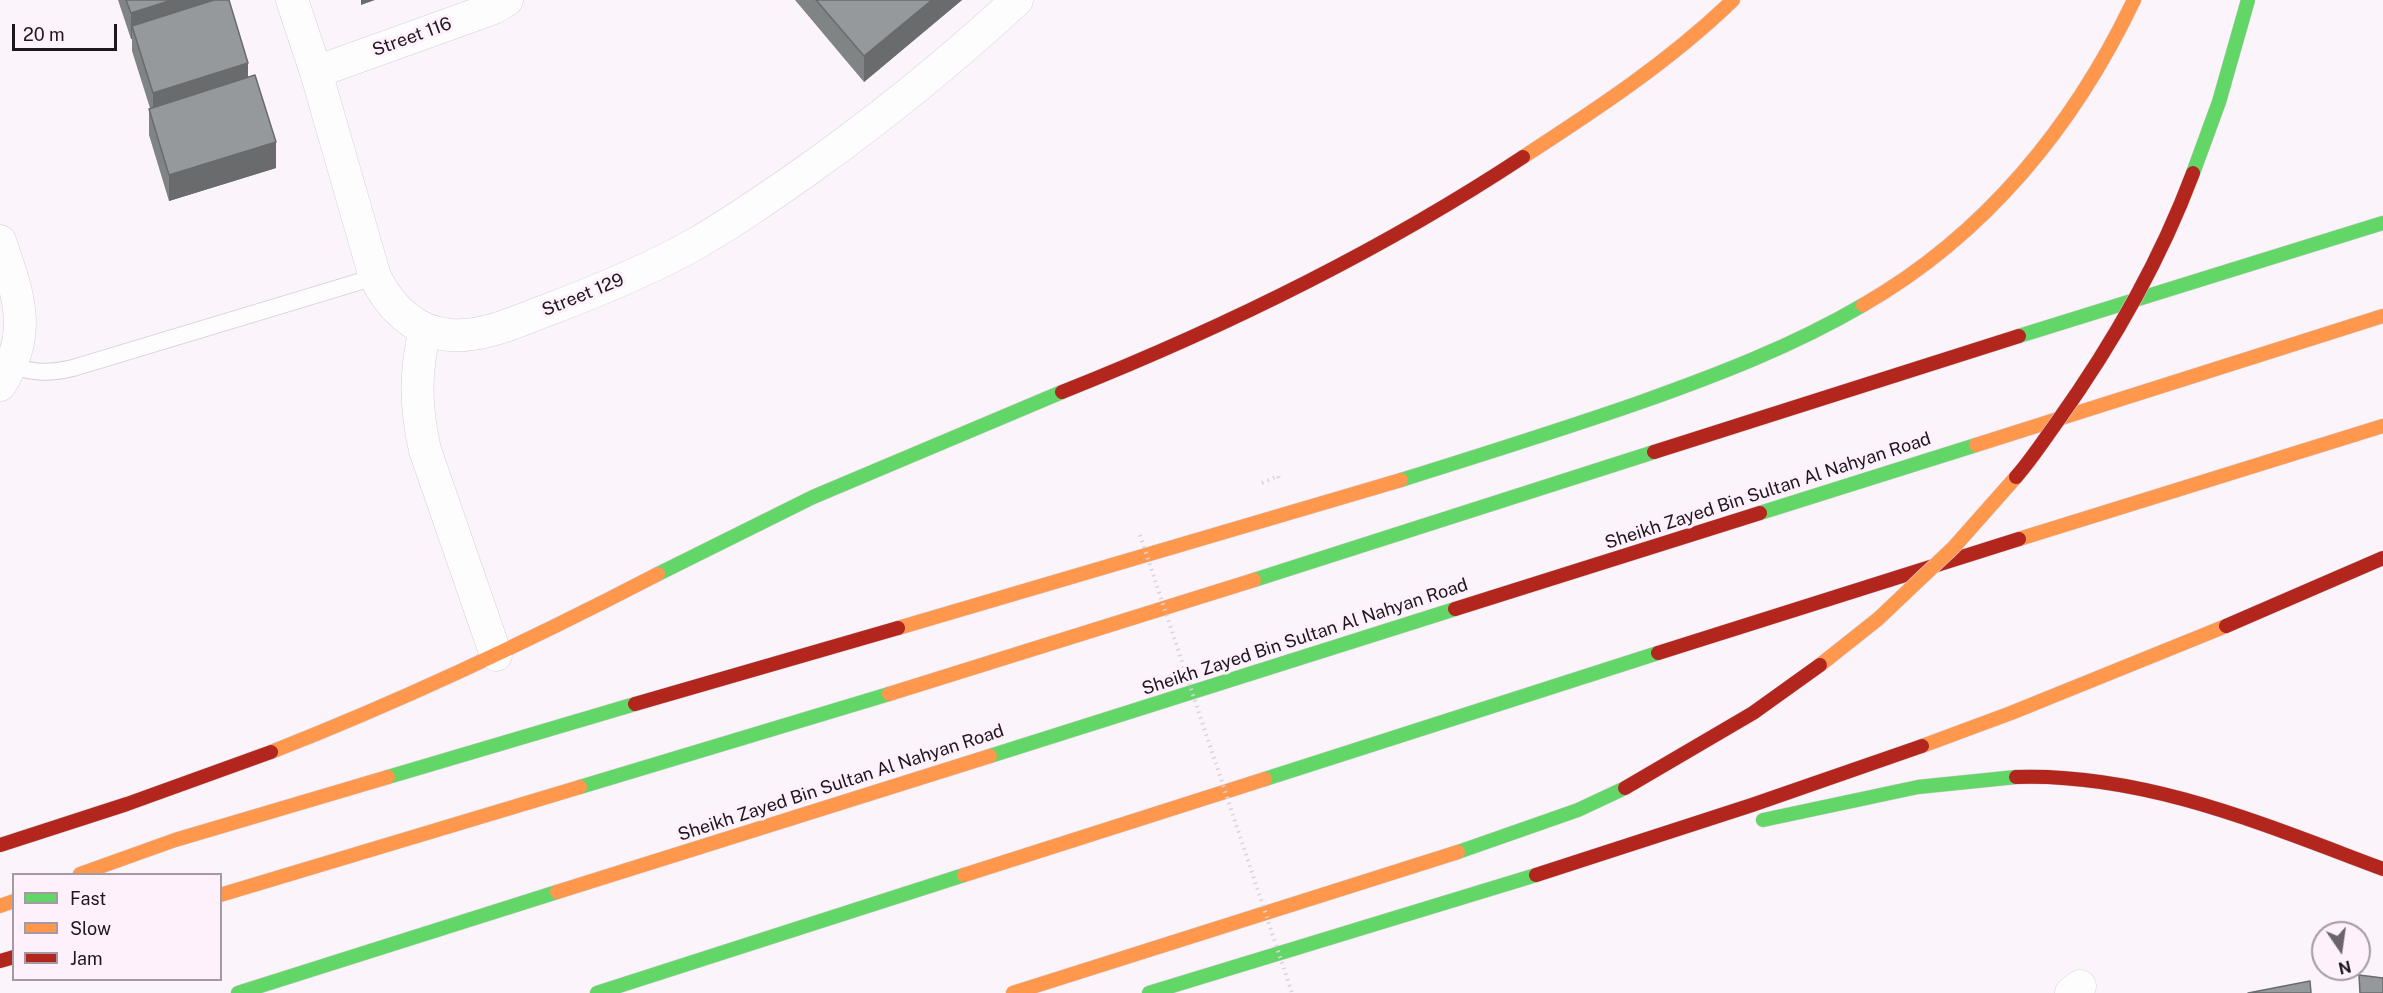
<!DOCTYPE html>
<style>
body{margin:0}
#map{position:relative;width:2383px;height:993px;overflow:hidden;background:#fbf4fa;font-family:"Public Sans",sans-serif}
canvas{display:block}
.legend{position:absolute;left:12px;top:873px;width:210px;height:108px;box-sizing:border-box;background:#fef1fc;border:2px solid #a49aa3;margin:0;padding:8px 10px;list-style:none;font-size:18px;color:#1e171d}
.legend li{display:flex;align-items:center;gap:12px;height:30px}
.legend b{width:30px;border:2px solid #a49aa3}
.north{position:absolute;left:2311px;top:921px;width:60px;height:60px;box-sizing:border-box;background:#fef1fc;border:2px solid #a49aa3;border-radius:50%;rotate:167deg;font-size:16px;font-weight:700;line-height:24px;text-align:center;color:#1e171d}
.north::after{content:'';display:block;margin:auto;width:21px;height:27px;background:#6b646a;clip-path:polygon(50% 0,100% 100%,50% 72%,0 100%)}
.scale{position:absolute;left:12px;top:24px;width:105px;height:27px;box-sizing:border-box;border:3px solid #1e171d;border-top:0;padding-left:8px;font-size:18px;line-height:21px;white-space:nowrap;color:#1e171d;-webkit-text-stroke:4px #fef1fc;paint-order:stroke}
</style>
<div id="map">
<canvas width="2383" height="993"></canvas>
<ul class="legend">
<li><b style="height:8px;background:#63d668"></b>Fast</li>
<li><b style="height:8px;background:#ff974d"></b>Slow</li>
<li><b style="height:8px;background:#b3261e"></b>Jam</li>
</ul>
<div class="north">N</div>
<div class="scale">20 m</div>
</div>
<script>
const ctx = document.querySelector('canvas').getContext('2d');
ctx.lineJoin = 'round';
function stroke(path, color, width, dash) { ctx.strokeStyle = color; ctx.lineWidth = width; ctx.lineCap = dash ? 'butt' : 'round'; ctx.setLineDash(dash || []); ctx.stroke(path); }
function fillPath(path, color) { ctx.fillStyle = color; ctx.fill(path, 'evenodd'); }
function write(font, color, halo, rows, align = 'center') {
  ctx.font = font + ' "Public Sans",sans-serif'; ctx.lineWidth = 6; ctx.setLineDash([]); ctx.textBaseline = 'middle'; ctx.strokeStyle = halo; ctx.fillStyle = color; for (const [text, x, y, turn = 0] of rows) {
    ctx.save(); ctx.translate(x, y); ctx.rotate((+turn || 0) * Math.PI / 180); ctx.textAlign = isNaN(turn) ? turn : align; if (halo) ctx.strokeText(text, 0, 0); ctx.fillText(text, 0, 0); ctx.restore();
  }
}
const path = new Path2D(`
 M1262 483 1278 476 1280 481`);
const lane = new Path2D(`
 M12 365C33 374 52 373 73 368L375 277`);
const street = new Path2D(`
 M292 0 316 72 375 277C390 307 414 332 450 335 484 338 519 320 550 309 600 290 649 270 695 244 735 221 772 195 809 169 882 117 951 61 1017 0
 M316 72 494 8 507 0
 M0 241C18 294 34 333 0 385
 M425 329C415 373 415 405 425 450L496 655
 M2071 993 2080 986`);
const fast = new Path2D(`
 M2019 336 2383 223
 M1401 480C1481 455 1561 430 1641 402 1717 375 1793 346 1863 305
 M1760 513 1976 445
 M658 574 813 497 1062 392
 M1254 580 1654 452
 M990 756 1455 609
 M388 777 635 704
 M1265 779 1658 653
 M580 787 889 694
 M1763 820 1918 787 2016 777
 M1458 852 1578 810 1625 788
 M238 993 557 892
 M597 993 964 875
 M1149 993 1536 875`);
const slow = new Path2D(`
 M1523 157C1597 109 1670 61 1733 0
 M1863 305C1985 235 2074 126 2134 0
 M1976 445 2383 316
 M2019 539 2383 426
 M898 628 1401 480
 M889 694 1254 580
 M1922 746 2011 713 2226 626
 M271 752C404 700 531 640 658 574
 M80 874 175 840 388 777
 M964 875 1265 779
 M557 892 990 756
 M220 895 580 787
 M0 906 14 901
 M1013 993 1458 852`);
const jam = new Path2D(`
 M1062 392C1223 328 1379 252 1523 157
 M1654 452 2019 336
 M1455 609 1760 513
 M2226 626 2383 558
 M1658 653 2019 539
 M635 704 898 628
 M2016 777C2145 773 2265 825 2383 869
 M0 845 127 804 271 752
 M1536 875 1752 805 1922 746
 M0 961 14 957`);
const pathBridge = new Path2D(`
 M1140 535 1292 993`);
const fastBridge = new Path2D(`
 M2193 173 2219 102 2248 0`);
const slowBridge = new Path2D(`
 M1820 665 1878 619 1954 547 2016 477`);
const jamBridge = new Path2D(`
 M2016 477C2031 460 2044 440 2057 422 2112 345 2160 261 2193 173
 M1625 788 1753 713 1820 665`);
const wall = new Path2D(`
 M118 0H229L248 77 276 168 169 201 149 135V109L150 108 132 51V39H131Z
 M795 0H962L864 82Z`);
const shadedWall = new Path2D(`
 M172 0H225L132 26V39H131V13Z
 M361 0H375L361 5Z
 M932 0H962L864 82V56Z
 M248 63V89L153 119V93Z
 M276 142V168L169 201V175Z`);
const building = new Path2D(`
 M126 0H172L131 13Z
 M214 0H229L248 63 153 93 132 26Z
 M816 0H932L864 56Z
 M255 75 276 142 169 175 149 109Z
 M2359 975 2383 978V993H2360Z
 M2310 981 2311 993H2248Z`);
const streetNames = [
 ["Street 116",412,37,-20],
 ["Street 129",583,295,-22],
 ["Sheikh Zayed Bin Sultan Al Nahyan Road",1768,491,-18],
 ["Sheikh Zayed Bin Sultan Al Nahyan Road",1305,637,-18],
 ["Sheikh Zayed Bin Sultan Al Nahyan Road",841,783,-18]
];
stroke(lane, '#d6cfd5', 18);
stroke(street, '#d6cfd5', 33);
stroke(fast, '#d6cfd5', 15);
stroke(slow, '#d6cfd5', 15);
stroke(jam, '#d6cfd5', 15);
stroke(path, '#d8d5d8', 4, [1.5, 4.5]);
stroke(lane, '#fefdfe', 16);
stroke(street, '#fefdfe', 32);
stroke(fast, '#63d668', 14);
stroke(slow, '#ff974d', 14);
stroke(jam, '#b3261e', 14);
stroke(fastBridge, '#d6cfd5', 15, []);
stroke(slowBridge, '#d6cfd5', 15, []);
stroke(jamBridge, '#d6cfd5', 15, []);
stroke(pathBridge, '#d8d5d8', 4, [1.5, 4.5]);
stroke(fastBridge, '#63d668', 14);
stroke(slowBridge, '#ff974d', 14);
stroke(jamBridge, '#b3261e', 14);
fillPath(wall, '#818485');
fillPath(shadedWall, '#696b6c');
fillPath(building, '#96999b');
stroke(building, '#696b6c', 1.5);
write('18px', '#1e171d', '#fef1fc', streetNames);
</script>
